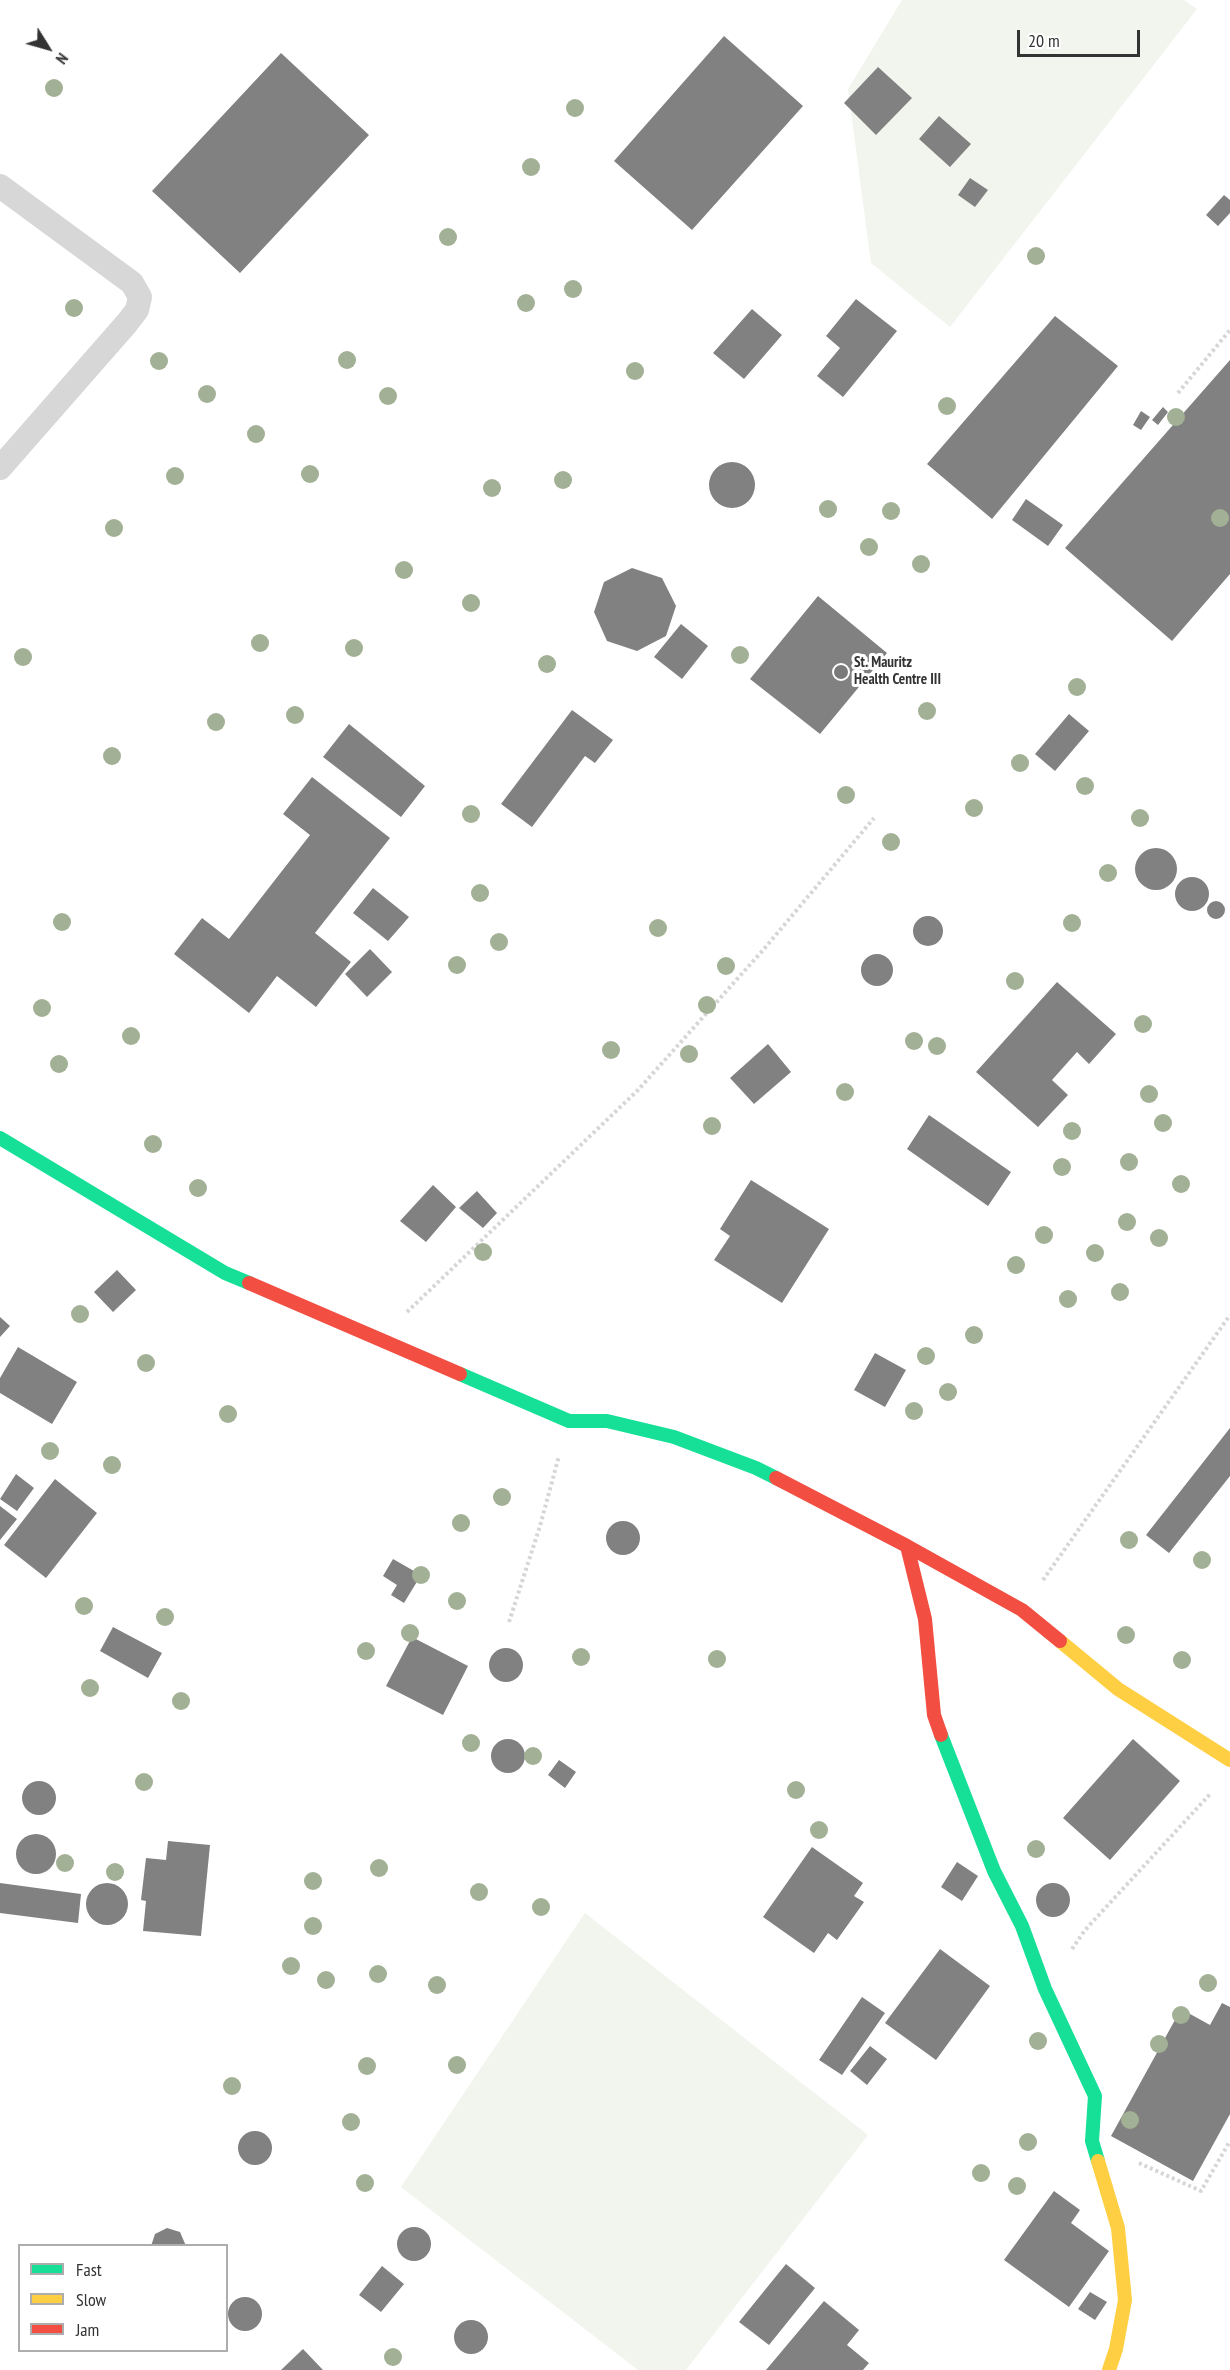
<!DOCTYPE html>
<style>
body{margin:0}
#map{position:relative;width:1230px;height:2370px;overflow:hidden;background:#fff;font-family:"PT Sans Narrow",sans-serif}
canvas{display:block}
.legend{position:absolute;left:18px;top:2244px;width:210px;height:108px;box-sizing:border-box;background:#fff;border:2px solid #adadad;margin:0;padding:8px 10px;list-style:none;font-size:18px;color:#333}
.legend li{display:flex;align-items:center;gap:12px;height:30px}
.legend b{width:30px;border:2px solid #adadad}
.north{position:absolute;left:18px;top:18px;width:60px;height:60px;-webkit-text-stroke:4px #fff;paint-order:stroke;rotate:127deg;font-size:16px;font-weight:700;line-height:24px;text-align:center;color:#333}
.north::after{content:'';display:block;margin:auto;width:21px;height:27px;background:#333;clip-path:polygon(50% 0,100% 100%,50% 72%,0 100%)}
.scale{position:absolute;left:1017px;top:30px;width:123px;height:27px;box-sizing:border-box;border:3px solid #333;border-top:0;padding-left:8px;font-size:18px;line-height:21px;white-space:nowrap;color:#333;-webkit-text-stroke:4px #fff;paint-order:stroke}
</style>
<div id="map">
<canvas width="1230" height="2370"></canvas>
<ul class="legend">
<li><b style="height:8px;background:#16e098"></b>Fast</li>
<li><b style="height:8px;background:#ffcf43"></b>Slow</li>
<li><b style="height:8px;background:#f24e42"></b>Jam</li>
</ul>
<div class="north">N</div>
<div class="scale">20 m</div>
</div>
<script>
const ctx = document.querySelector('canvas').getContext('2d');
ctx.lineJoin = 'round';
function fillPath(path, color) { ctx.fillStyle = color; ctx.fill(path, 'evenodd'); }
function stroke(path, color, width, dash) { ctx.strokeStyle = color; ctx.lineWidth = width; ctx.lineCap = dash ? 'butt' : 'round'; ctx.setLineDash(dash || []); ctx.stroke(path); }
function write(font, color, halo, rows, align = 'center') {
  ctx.font = font + ' "PT Sans Narrow",sans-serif'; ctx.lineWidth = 6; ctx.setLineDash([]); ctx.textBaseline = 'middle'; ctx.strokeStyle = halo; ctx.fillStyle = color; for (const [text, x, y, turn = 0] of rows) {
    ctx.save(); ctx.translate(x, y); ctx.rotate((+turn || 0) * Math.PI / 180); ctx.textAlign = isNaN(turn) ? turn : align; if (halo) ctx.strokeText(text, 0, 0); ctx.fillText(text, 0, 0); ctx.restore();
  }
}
const green = new Path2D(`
 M902 0H1184L1197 9 950 327 871 263 848 89Z
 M585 1913 868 2135 686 2370H638L401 2187Z`);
const building = new Path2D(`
 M724 36 803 106 692 230 614 161Z
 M281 53 369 135 240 273 152 191Z
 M878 67 912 98 876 135 844 103Z
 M939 116 971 144 950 167 919 139Z
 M970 178 988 190 975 207 958 195Z
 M1224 195 1230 200V213L1218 226 1206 215Z
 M856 299 897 331 843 397 817 376 840 348 826 336Z
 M752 309 782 335 744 379 713 353Z
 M1055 316 1118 366 992 519 927 464Z
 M1230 360V574L1172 641 1065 548Z
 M1163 407 1168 412 1158 425 1152 420Z
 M1141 411 1150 417 1141 430 1133 425Z
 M709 485a23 23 0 1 1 46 0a23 23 0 1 1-46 0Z
 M1026 499 1063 525 1048 546 1012 520Z
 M632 568 662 578 676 606 666 636 637 651 607 641 594 612 604 582Z
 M818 596 887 653 820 734 750 679Z
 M681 624 708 646 682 679 654 657Z
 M572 710 613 740 595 763 585 756 532 827 501 804Z
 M1069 714 1089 731 1055 771 1035 754Z
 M349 724 425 786 401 817 323 757Z
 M312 777 390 838 315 933 351 962 316 1007 277 976 249 1013 174 954 202 918 229 939 310 835 283 814Z
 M1135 869a21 21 0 1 1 42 0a21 21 0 1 1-42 0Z
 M1175 894a17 17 0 1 1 34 0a17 17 0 1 1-34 0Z
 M373 888 409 917 388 941 353 913Z
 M1207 910a9 9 0 1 1 18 0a9 9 0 1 1-18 0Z
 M913 931a15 15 0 1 1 30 0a15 15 0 1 1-30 0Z
 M370 949 392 972 367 997 345 974Z
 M861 970a16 16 0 1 1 32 0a16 16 0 1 1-32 0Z
 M1057 982 1116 1034 1089 1064 1077 1052 1052 1080 1068 1095 1038 1127 976 1072Z
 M768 1044 791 1072 754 1104 730 1078Z
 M929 1115 1011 1172 988 1206 907 1149Z
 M751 1180 829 1229 782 1303 714 1260 730 1236 720 1229Z
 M433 1185 456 1207 426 1242 400 1221Z
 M477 1191 497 1213 483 1228 459 1208Z
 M117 1270 136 1290 113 1312 94 1292Z
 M0 1317 10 1326 0 1337Z
 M18 1347 77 1382 52 1424 0 1393V1378Z
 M875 1353 906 1370 885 1407 854 1390Z
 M1230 1428V1476L1169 1553 1146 1535Z
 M16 1474 34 1488 17 1511 0 1499Z
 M55 1479 97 1513 46 1578 4 1545Z
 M0 1506 17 1519 0 1540Z
 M606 1538a17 17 0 1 1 34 0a17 17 0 1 1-34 0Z
 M393 1559 421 1575 404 1603 391 1595 397 1585 383 1576Z
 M113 1627 162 1653 148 1678 100 1651Z
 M412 1637 468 1666 443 1715 386 1686Z
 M489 1665a17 17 0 1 1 34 0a17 17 0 1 1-34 0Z
 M491 1756a17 17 0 1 1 34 0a17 17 0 1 1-34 0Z
 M1133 1739 1180 1781 1110 1860 1063 1818Z
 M559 1760 576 1772 565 1788 548 1775Z
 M22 1798a17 17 0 1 1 34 0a17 17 0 1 1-34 0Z
 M16 1854a20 20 0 1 1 40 0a20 20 0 1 1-40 0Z
 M168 1841 210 1845 201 1936 143 1931 146 1901 141 1900 146 1858 166 1860Z
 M812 1847 863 1883 854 1896 864 1902 837 1940 828 1933 814 1953 763 1917Z
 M957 1862 978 1876 962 1901 941 1887Z
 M86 1904a21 21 0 1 1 42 0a21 21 0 1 1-42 0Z
 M1036 1900a17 17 0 1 1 34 0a17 17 0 1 1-34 0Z
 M0 1883 81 1894 78 1923 0 1913Z
 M940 1949 990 1986 936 2060 885 2023Z
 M862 1997 885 2013 842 2075 819 2060Z
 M1222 2003 1230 2007V2114L1193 2181 1111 2136 1181 2009 1210 2025Z
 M870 2046 887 2059 867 2085 850 2071Z
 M238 2148a17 17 0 1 1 34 0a17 17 0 1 1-34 0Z
 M1054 2191 1080 2210 1071 2223 1109 2251 1069 2307 1004 2260Z
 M397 2244a17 17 0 1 1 34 0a17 17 0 1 1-34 0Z
 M167 2228 180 2232 186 2246H151L155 2234Z
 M786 2264 815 2288 769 2345 739 2322Z
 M382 2266 404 2284 381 2312 359 2295Z
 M1090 2292 1107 2302 1095 2320 1078 2309Z
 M228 2314a17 17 0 1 1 34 0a17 17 0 1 1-34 0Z
 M824 2301 859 2330 847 2345 869 2363 863 2370H766Z
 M454 2337a17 17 0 1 1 34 0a17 17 0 1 1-34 0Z
 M303 2349 323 2370H281Z`);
const path = new Path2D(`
 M1178 393 1230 330
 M407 1312 638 1090 764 949 874 818
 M1043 1580 1230 1315
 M509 1622 540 1526 559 1456
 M1072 1949 1085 1930 1211 1793
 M1139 2163 1201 2191 1230 2141`);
const lane = new Path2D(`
 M0 186 132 283 140 297 137 310 127 323 0 468`);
const fast = new Path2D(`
 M0 1138 225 1273 249 1283
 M460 1374 569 1421H607L674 1437 756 1468 776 1478
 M941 1735 994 1871 1022 1926 1045 1989 1095 2096 1092 2141 1098 2161`);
const slow = new Path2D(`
 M1060 1641 1118 1689 1230 1760
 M1098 2161 1118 2228 1125 2300 1116 2349 1109 2370`);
const jam = new Path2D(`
 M249 1283 460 1374
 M776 1478 907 1546 1022 1610 1060 1641
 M907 1546 925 1619 934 1715 941 1735`);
const trees = [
 [54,88],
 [575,108],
 [531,167],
 [448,237],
 [1036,256],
 [573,289],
 [526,303],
 [74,308],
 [347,360],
 [159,361],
 [635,371],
 [207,394],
 [388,396],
 [947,406],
 [1176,417],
 [256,434],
 [310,474],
 [175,476],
 [563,480],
 [492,488],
 [828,509],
 [891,511],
 [1220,518],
 [114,528],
 [869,547],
 [921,564],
 [404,570],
 [471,603],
 [260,643],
 [354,648],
 [740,655],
 [23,657],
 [547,664],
 [1077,687],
 [927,711],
 [295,715],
 [216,722],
 [112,756],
 [1020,763],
 [1085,786],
 [846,795],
 [974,808],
 [471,814],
 [1140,818],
 [891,842],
 [1108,873],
 [480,893],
 [62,922],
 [1072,923],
 [658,928],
 [499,942],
 [457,965],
 [726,966],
 [1015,981],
 [707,1005],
 [42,1008],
 [1143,1024],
 [131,1036],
 [914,1041],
 [937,1046],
 [611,1050],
 [689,1054],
 [59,1064],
 [845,1092],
 [1149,1094],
 [1163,1123],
 [712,1126],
 [1072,1131],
 [153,1144],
 [1129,1162],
 [1062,1167],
 [1181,1184],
 [198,1188],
 [1127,1222],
 [1044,1235],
 [1159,1238],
 [483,1252],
 [1095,1253],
 [1016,1265],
 [1120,1292],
 [1068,1299],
 [80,1314],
 [974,1335],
 [926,1356],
 [146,1363],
 [948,1392],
 [914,1411],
 [228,1414],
 [50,1451],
 [112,1465],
 [502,1497],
 [461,1523],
 [1129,1540],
 [1202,1560],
 [421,1575],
 [457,1601],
 [84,1606],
 [165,1617],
 [410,1633],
 [1126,1635],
 [366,1651],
 [581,1657],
 [717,1659],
 [1182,1660],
 [90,1688],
 [181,1701],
 [471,1743],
 [533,1756],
 [144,1782],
 [796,1790],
 [819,1830],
 [1036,1849],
 [65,1863],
 [379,1868],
 [115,1872],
 [313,1881],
 [479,1892],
 [541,1907],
 [313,1926],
 [291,1966],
 [378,1974],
 [326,1980],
 [1208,1983],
 [437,1985],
 [1181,2015],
 [1038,2041],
 [1159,2044],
 [457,2065],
 [367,2066],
 [232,2086],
 [1130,2120],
 [351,2122],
 [1028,2142],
 [981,2173],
 [365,2183],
 [1017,2186],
 [393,2357]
];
const markers = [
 [841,672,8,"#7a7a7a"]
];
const poiNames = [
 ["St. Mauritz",854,663],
 ["Health Centre III",854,680]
];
fillPath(green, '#f1f5ed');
fillPath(building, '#818181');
stroke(path, '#d6d6d6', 4, [3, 3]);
stroke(lane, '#d7d7d7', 24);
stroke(fast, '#16e098', 14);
stroke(slow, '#ffcf43', 14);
stroke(jam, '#f24e42', 14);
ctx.fillStyle = '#a2b095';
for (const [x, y] of trees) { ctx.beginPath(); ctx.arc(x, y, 9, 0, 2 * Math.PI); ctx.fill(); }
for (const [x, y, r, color] of markers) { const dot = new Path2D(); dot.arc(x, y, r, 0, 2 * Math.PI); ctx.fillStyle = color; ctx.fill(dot); stroke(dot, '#fff', 2); }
write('bold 15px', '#333', '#fff', poiNames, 'left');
</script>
